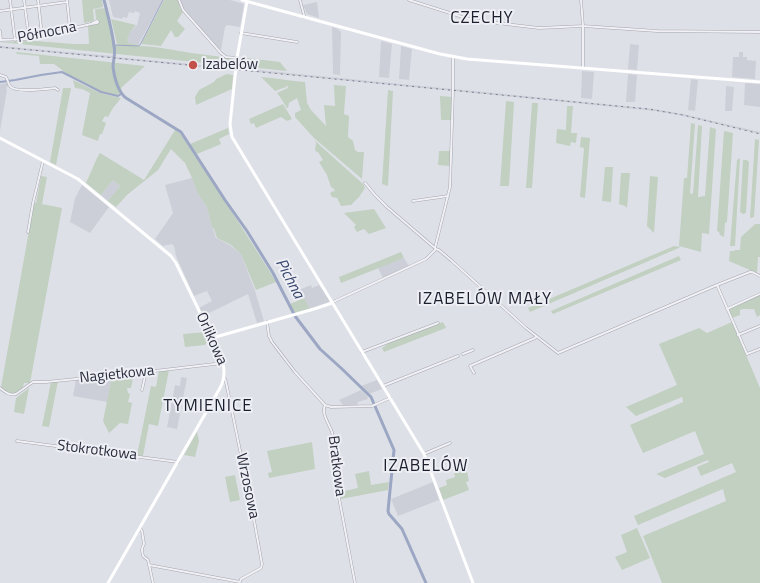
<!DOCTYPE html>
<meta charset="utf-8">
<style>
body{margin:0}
canvas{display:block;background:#dee0e7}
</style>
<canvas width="760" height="583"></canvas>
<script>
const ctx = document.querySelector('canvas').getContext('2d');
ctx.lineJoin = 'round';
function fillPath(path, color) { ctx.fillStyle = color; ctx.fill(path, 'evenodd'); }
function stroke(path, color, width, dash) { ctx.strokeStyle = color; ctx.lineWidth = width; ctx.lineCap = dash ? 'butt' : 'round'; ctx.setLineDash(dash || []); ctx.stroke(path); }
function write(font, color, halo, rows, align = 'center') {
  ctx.font = font + ' "Titillium Web",sans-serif'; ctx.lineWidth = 4; ctx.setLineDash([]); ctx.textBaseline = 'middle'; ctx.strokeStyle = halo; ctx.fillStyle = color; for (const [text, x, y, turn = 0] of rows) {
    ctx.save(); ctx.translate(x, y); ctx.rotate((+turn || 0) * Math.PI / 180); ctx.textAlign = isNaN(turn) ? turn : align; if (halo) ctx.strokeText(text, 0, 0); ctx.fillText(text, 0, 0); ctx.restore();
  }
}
const built = new Path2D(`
 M109 0H163L138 45 129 43 127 40 130 32 137 25 140 13 135 11 134 13 129 12 127 18 123 17 122 19 113 17Z
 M180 0H230L244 4 240 27 227 25 225 27 221 50 217 47 183 8Z
 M317 2 319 18 307 14 303 5Z
 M332 27 338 29 339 31H341L340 75 333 74Z
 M381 41 392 44 389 78 379 77Z
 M630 44 639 45 637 70 628 69Z
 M0 46 113 56 112 58 0 48Z
 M401 46 412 49 409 80 399 79Z
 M739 52H743V57H747V60L756 61 755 79 732 77 733 57H739Z
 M116 57 235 68 234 70 116 59Z
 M237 68 453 89V91L236 70Z
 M582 71 594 72 592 99 581 98Z
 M628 74 637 75 635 102H626Z
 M691 79 698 80 695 111 688 110Z
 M7 83 8 86 6 88 7 90 0 131V84Z
 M745 83 760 84V107L744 105Z
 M726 86 734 87 732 111H725Z
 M454 89 655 109 683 114 760 132V134L683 116 655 111 454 91Z
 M192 178 198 194 207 207 212 227 213 229 216 238 231 246 241 254 255 291 264 321 257 323 248 294 203 316 199 308 212 301 207 291 194 296 176 256 174 246 172 244 163 246 155 239 173 213 165 185Z
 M113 180 120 186 108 201 101 195Z
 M82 185 109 207 90 233 70 222 75 198Z
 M404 258 409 266 383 278 378 268Z
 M311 285 312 288 319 285 330 301 329 302 310 309 299 290Z
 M112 376 107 402 73 396 76 380Z
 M181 377 187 378 177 429 167 427 175 385 180 386Z
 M377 380 382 389 369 394 361 386Z
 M361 390 367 396 368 399 358 402 357 405H343L339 400Z
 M433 482 439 500 398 516 391 499Z`);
const green = new Path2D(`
 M82 0H102L103 7 93 9 94 21 84 23Z
 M164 0H178L180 8 183 12 177 21 185 29 178 37H175L171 30 161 46 141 44Z
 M106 8 115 45 119 44H117L111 19 136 25 130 32 127 40 129 43 139 45H137L138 46C157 46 172 50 191 53 205 55 220 56 234 59V66L0 42 35 41 74 44H89L88 25 99 23V20L96 19 95 9Z
 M16 52 145 66 121 88 122 92 117 95 101 92 70 76 54 64H40L39 56 17 54Z
 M238 57 280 62 287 71 239 66Z
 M227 74 233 75 232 89 196 105 195 97 199 90 214 82 216 79Z
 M261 77C276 78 290 81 305 82L307 103 311 110 326 126 324 105 335 106 334 85 346 86 344 114 349 116 348 137 353 141 355 150 358 152H364L362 179 314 138 295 117V113L301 110 297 98 289 103 288 108H287L280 97 277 93 288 88 287 85 286 87 275 91Z
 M73 80 100 93 121 98 113 108 108 117 105 116 102 121 106 123 102 134H100L98 141 82 135 90 93 82 89 75 88Z
 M63 88H71L56 165 50 162Z
 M388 90 393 91 388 186 382 184Z
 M440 96 452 97 451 120H441Z
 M506 101 514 102 509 186H500Z
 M532 103H538L532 188H526Z
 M283 104 292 119 287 121 281 117 256 128 254 123 251 124 249 119Z
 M567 106H573L571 133H577L576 143 571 142 570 146 556 143 557 129 566 130Z
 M691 123 695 124 690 193 693 194 698 125 702 126 698 197 705 196 710 127 716 129 709 234 702 233 701 252 679 246 684 178H687Z
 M228 128 229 134 219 139 221 144 197 154 190 144Z
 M175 130 180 133 239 223 270 272 276 282 256 290 241 254 231 245 217 238 214 229 212 227 207 207 198 194 192 178 185 163 171 149 158 170 127 195 116 207 108 201 120 186 113 180 101 195 86 183 97 158 100 153 144 180Z
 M724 131 733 133 727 222 725 223 724 237 720 235 719 232 717 231Z
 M581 137 590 138 585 198 580 197 584 148 580 147Z
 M755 139 759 140 754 217 750 218Z
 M314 140 363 184 365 188 359 197 351 205 341 206 337 198 332 197 330 193 333 191 335 192 334 189 331 187 327 175 319 162 323 160 318 152 315 151 316 143Z
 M439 151H450V166L438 165Z
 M740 158 735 246H730L737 160Z
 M743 160H747L749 162 746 213 743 214 740 212Z
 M605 167H613L611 202 602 201Z
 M621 173H630L627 208 625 206 619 204Z
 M41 176 47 177 42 204 62 208 30 383H24L23 387 15 394 8 393 1 387 34 203H36Z
 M650 176 658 177 654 233 647 226Z
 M374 209 386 228 369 234 364 229 357 232 354 227 356 225 344 213Z
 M755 224H760V257H758L757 273 729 261 730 251H734L735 250H740L741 237Z
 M674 246 681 247 530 312 528 308Z
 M401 252 404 258 341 283 339 277Z
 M679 256 681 260 553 314 551 311Z
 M760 295V315L757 317 754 309C749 310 744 308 740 310V315L732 318 728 309Z
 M304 298 310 309 295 313 290 304Z
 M443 322 446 328 384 352 382 348 392 341Z
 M732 322 760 388V583H662L643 536 726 501 723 489 638 525 634 516 736 472 732 463 701 476 697 467 709 462 708 460 665 478 656 474 704 454 695 431 643 453 630 425 683 402 682 397 636 416 626 407 677 385 659 344 699 328 707 333Z
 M206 332 210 338 205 345 185 347 183 334Z
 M169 370 158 426 149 424 143 456 137 455 151 386 156 387 159 371Z
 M134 374 131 388H127L128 393 130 394 128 402 132 403 128 424 120 423 109 433 103 421 112 376Z
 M58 381 49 427 42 426 51 382Z
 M29 388 24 414 14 412 16 398Z
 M197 432 199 441 195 457 184 455Z
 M312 442 315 469 269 478 268 473 272 472 267 451Z
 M466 467 469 481 466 482 469 490 443 500 439 488 447 485 446 480 455 477 454 473Z
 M369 471 371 485 389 482 388 490 341 499 340 492 358 488 355 474Z
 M235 475 240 500 230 502 225 477Z
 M637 528 650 558 622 570 615 557 627 552 621 535Z`);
const stream = new Path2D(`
 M114 45 138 46 140 45 163 0`);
const canal = new Path2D(`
 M0 82 15 80 41 75 62 72 101 92 118 96 121 94`);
const river = new Path2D(`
 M104 0C108 15 112 30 114 46 116 53 113 60 113 67 114 77 118 92 126 98L181 132 225 200 247 231 273 273 295 316 320 349 341 368 371 397 394 450 388 511 389 514 402 529 426 583`);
const street = new Path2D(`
 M10 0 15 40
 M24 0 29 38
 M38 0 42 35
 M67 0 70 29
 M179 0 183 10 221 53 226 57 237 58
 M300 0 304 15V17
 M409 0 472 20 539 28 583 26 657 31 760 32
 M581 0 583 26V67
 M0 11 67 2
 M0 31 1 40
 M241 33 297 42
 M0 40 26 39 91 24 97 23 98 22 97 21 93 23
 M0 75 6 77C8 80 8 84 10 86 14 93 46 89 55 88L58 90
 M365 183 375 195 387 207 436 249 439 250 452 261 526 328 558 353 717 285 750 272H752L760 276
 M413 201 448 196
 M28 232 33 203 43 161
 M435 248 450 187 453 90V57
 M717 285 747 354 760 349
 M333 302 426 259 436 249
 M727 309 760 294
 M267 322 269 336 272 342 295 372 325 405C321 413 329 424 332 432 334 438 331 448 331 455L355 583
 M738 335 760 326
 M362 352 438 323
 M463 354 473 350
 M474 373 470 366 535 338 536 337
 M224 378 225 379 226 382 252 509 262 564 261 568 241 579 240 582
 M383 386 458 356
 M0 388C5 392 10 396 16 394L30 384 33 382H46L146 372 223 363
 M142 390 146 372
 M325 405 331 407 372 406 390 398
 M17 441 178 462
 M424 454 450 443
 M140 528 142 531 144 544C141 549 142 551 143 556L148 560 153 583
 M149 565 240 582`);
const secondary = new Path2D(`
 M242 0 440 54 467 59 760 82
 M247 1 237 58 230 124 232 137 424 454 473 583
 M0 138 78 179 171 256 176 263 220 354C225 366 226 377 220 388L108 583
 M212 338 314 309 332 303`);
const rail = new Path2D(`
 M0 47 648 109 683 115 760 134`);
const markers = [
 [193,65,5,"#c3524c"]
];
const streetNames = [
 ["Północna",47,33,-11],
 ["Orlikowa",211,339,66],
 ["Nagietkowa",117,375,-6],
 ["Stokrotkowa",97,451,7],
 ["Bratkowa",336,466,83],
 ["Wrzosowa",247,486,78]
];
const poiNames = [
 ["Izabelów",202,65]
];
const waterNames = [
 ["Pichna",289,279,62]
];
const quarterNames = [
 ["CZECHY",482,19],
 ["IZABELÓW MAŁY",485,300],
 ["TYMIENICE",208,407],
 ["IZABELÓW",426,467]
];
fillPath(built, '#cdcfd8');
fillPath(green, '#c1d0c0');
stroke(stream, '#9ca7c4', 1);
stroke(canal, '#9ca7c4', 2);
stroke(river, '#9ca7c4', 3);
stroke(street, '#a4a6b0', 3);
stroke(street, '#f1f1f5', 2);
stroke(secondary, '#fff', 3);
stroke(rail, '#797d8f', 1, [2, 4]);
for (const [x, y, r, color] of markers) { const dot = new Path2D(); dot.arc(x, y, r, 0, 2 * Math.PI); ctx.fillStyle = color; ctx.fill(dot); stroke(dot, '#eeeff4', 1.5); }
write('15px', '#292c3c', '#eeeff4', streetNames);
write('15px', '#292c3c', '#eeeff4', poiNames, 'left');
write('italic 16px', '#36446d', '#eeeff4', waterNames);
ctx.letterSpacing = '1px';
write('17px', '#1b1e2d', '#eeeff4', quarterNames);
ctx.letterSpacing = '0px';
</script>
